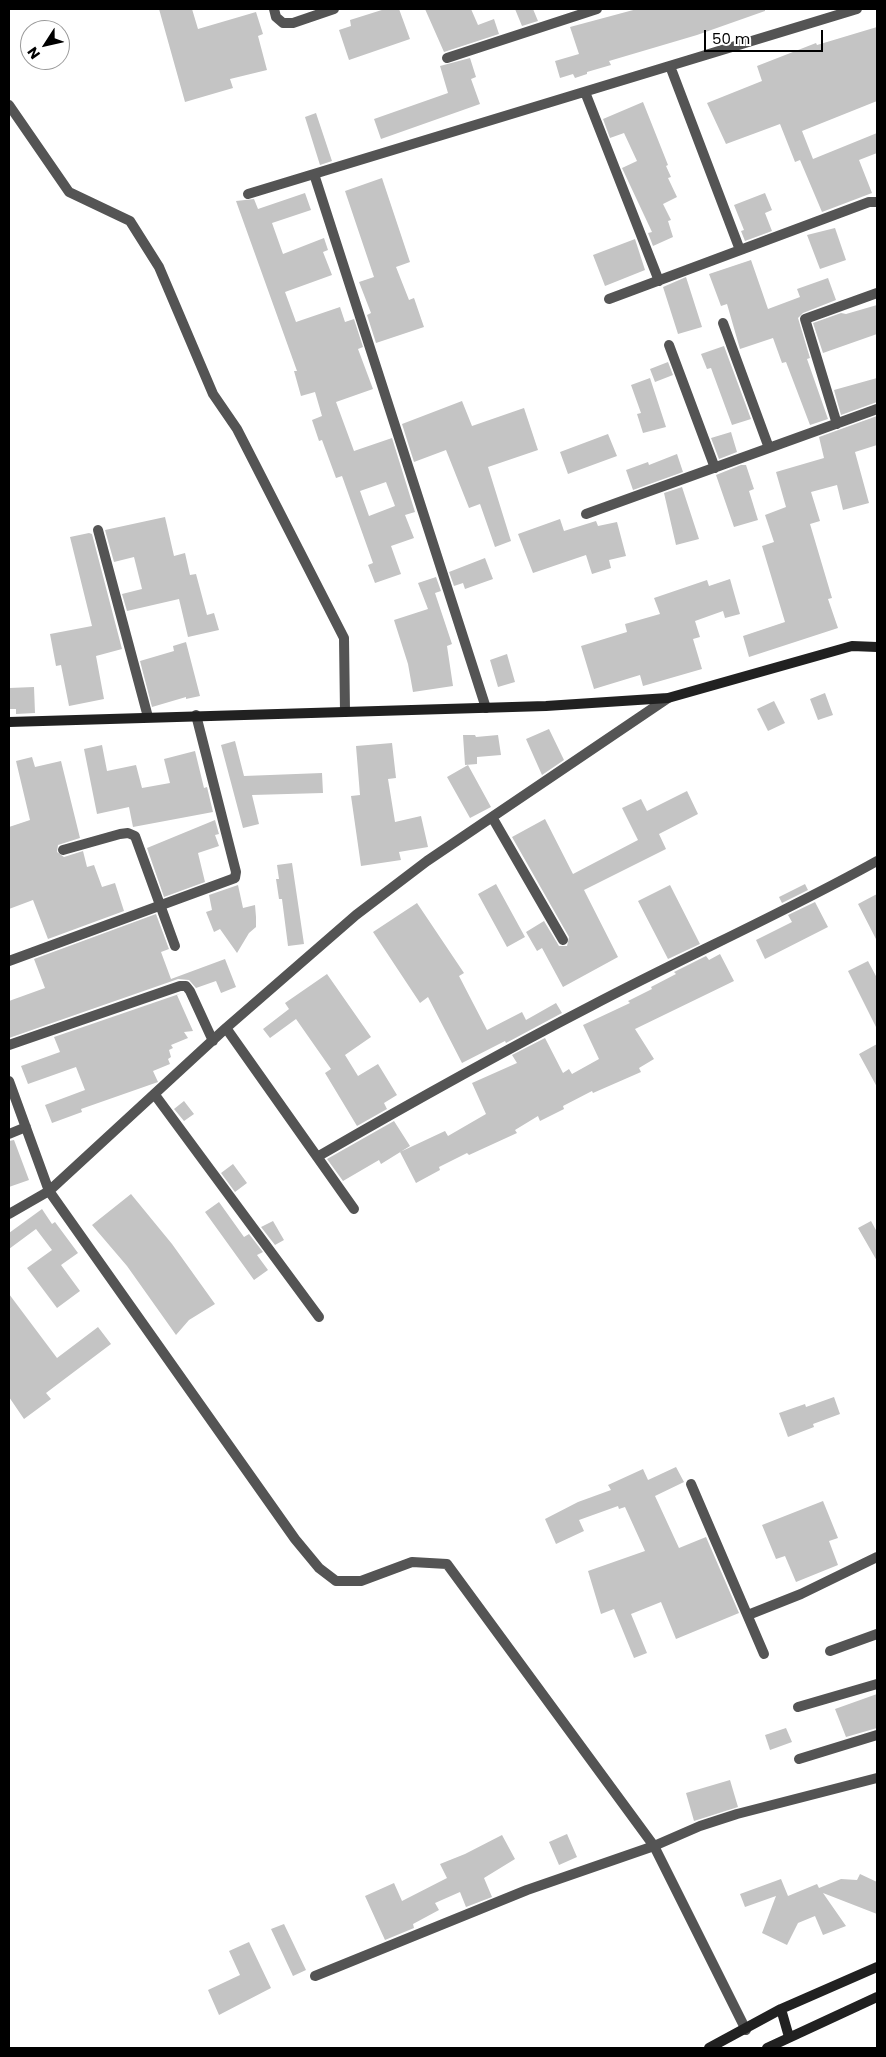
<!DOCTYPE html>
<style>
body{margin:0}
#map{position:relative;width:886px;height:2057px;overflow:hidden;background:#fff;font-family:Poppins,sans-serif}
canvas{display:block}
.frame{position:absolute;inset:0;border:10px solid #000;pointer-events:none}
.north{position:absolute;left:20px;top:20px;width:50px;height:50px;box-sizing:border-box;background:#fff;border:1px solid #999;border-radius:50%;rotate:235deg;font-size:14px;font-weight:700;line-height:20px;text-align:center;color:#000}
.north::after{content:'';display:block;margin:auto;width:18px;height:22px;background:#000;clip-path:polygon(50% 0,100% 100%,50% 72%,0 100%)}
.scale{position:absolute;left:704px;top:30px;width:119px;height:22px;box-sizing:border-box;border:2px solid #000;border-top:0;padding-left:6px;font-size:15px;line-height:18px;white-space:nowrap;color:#000;-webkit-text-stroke:4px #fff;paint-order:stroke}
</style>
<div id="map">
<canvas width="886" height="2057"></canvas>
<div class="frame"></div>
<div class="north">N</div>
<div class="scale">50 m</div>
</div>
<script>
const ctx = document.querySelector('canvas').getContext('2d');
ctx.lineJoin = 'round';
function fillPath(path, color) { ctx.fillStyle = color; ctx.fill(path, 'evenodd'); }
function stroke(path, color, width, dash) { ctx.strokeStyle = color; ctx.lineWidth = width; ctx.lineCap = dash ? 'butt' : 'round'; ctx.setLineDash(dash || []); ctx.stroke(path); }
const building = new Path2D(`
 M159 9H192L198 29 256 12 263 34 258 36 267 70 230 79 233 88 185 102Z
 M385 9H399L410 39 349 60 339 30 351 26 350 20Z
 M425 9H471L478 25 494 19 499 34 444 52Z
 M515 9H533L538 21 522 26Z
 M637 9H765V11L697 35 609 61 611 65 587 72V74L575 78 573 74 560 78 555 61 579 54 570 27Z
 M877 27V101L802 131 813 159 877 133V153L859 160 872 193 822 212 800 160 795 162 780 124 726 144 707 103 762 81 757 66 816 43 817 45Z
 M470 58 476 77 471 79 480 104 381 139 374 119 448 93 440 66Z
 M643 102 668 165 666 166 671 177 668 178 677 197 663 204 671 220 668 221 673 237 653 246 648 233 652 232 622 168 637 161 624 133 610 138 603 119Z
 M316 113 332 161 320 165 305 117Z
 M382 178 410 262 396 267 409 300 414 298 424 327 376 343 367 315 371 313 359 282 374 277 345 191Z
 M305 193 311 210 272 223 283 254 324 238 328 250 323 252 332 275 285 292 296 322 340 307 345 322 354 319 363 347 358 349 373 389 336 402 354 451 392 438 415 512 405 515 414 538 391 546 401 574 375 583 368 565 373 563 342 476 336 478 322 440 319 441 312 420 322 416 315 392 301 396 294 371H297L236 201 254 199 258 209ZM386 482 395 506 369 516 360 491Z
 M765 193 772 210 765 213 772 231 745 241 741 231 744 230 734 205Z
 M835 228 846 260 820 269 807 235Z
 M635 239 645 270 605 286 593 255Z
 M751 260 768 309 800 297 797 289 828 278 836 300 803 313 798 318 810 358 807 359 828 419 810 425 786 362 782 363 773 338 740 349 727 304 721 306 709 274Z
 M686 277 702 327 678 334 663 287Z
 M877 305V334L823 353 813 323 841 313 846 314Z
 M724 346 751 419 732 425 711 368 707 369 701 354Z
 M668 362 673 375 655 382 650 369Z
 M650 378 666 427 643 433 637 414 641 413 631 385Z
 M877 378V402L841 415 834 390Z
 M462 401 472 426 524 408 538 450 488 467 511 541 495 547 480 504 469 508 446 450 414 462 402 424Z
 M877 416V445L855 452 869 503 843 510 837 485 811 492 820 521 810 524 832 598 828 599 838 628 749 657 743 636 785 622 762 546 774 542 765 515 786 507 776 472 824 458 819 437Z
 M731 432 737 452 719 459 711 438Z
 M608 434 617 456 568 474 560 452Z
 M677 454 683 472 633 490 626 470 648 462 649 465Z
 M741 465H746L754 489 749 491 758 520 734 527 716 475Z
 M682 487 699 539 676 545 664 493Z
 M165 517 174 556 185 553 190 575 196 574 207 615 214 613 219 630 188 637 179 599 127 611 122 594 142 589 134 557 114 562 105 530Z
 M560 519 564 531 596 521 598 526 617 522 626 556 609 560 611 568 592 574 586 555 533 573 518 534Z
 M89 533 92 534 122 649 96 656 104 699 69 706 61 665 56 666 50 634 92 626 70 537Z
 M485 558 493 579 465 589 463 583 454 586 449 572Z
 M436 577 441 591 435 593 452 644 447 646 453 686 413 692 408 664 394 620 428 609 418 583Z
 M730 579 740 614 725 618 723 611 695 621 700 637 693 639 702 669 643 686 640 675 594 689 581 646 627 632 625 624 660 614 654 598 707 580 709 586Z
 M186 642 200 696 186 699V697L152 707 140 661 174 651 173 646Z
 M507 654 515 682 498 687 490 660Z
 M34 687 35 713 16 714V709H9V688Z
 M825 693 833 715 818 720 810 699Z
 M774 701 785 723 768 731 757 709Z
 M549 729 564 760 542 775 526 739Z
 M463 735H475L476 737 498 735 501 755 477 757V764L465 765Z
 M235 741 244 776 322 773 323 793 252 795 259 824 243 828 221 745Z
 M392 743 396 778 388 779 395 822 421 816 428 847 399 852 401 860 361 866 351 796 360 795 356 746Z
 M102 745 107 771 136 765 142 788 170 783 164 759 195 751 204 788 207 787 213 812 133 827 129 807 97 814 84 749Z
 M32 757 35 767 61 761 80 838 58 845 57 852 64 857 83 851 87 867 94 865 102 887 115 883 124 911 48 939 33 900 9 909V827L30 820 16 761Z
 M468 765 491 807 470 818 447 777Z
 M687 791 698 814 659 834 666 849 584 890 618 957 563 987 542 948 537 951 526 932 544 921 559 946H567L569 937 512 837 545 819 573 874 638 840 622 808 641 799 647 811Z
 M215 820 219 834 215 835 219 846 198 853 205 882 164 897 147 848Z
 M292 863 304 944 288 946 282 899H279L276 879H279L277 865Z
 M496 884 525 937 507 947 478 894Z
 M805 884 808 890 782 903 779 897Z
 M238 885 243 908 255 905 256 917V927L249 933 237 953 220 929 214 932 206 912 212 910 209 895Z
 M670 885 700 944 668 959 638 901Z
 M877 894V941L858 904Z
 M815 902 828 927 765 959 756 940 792 922 788 915Z
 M417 903 464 973 459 976 487 1030 522 1012 526 1020 556 1003 562 1013 506 1043 505 1041 462 1063 428 997 420 1003 373 932Z
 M156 914 169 949 161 952 171 979 225 959 236 987 221 993 216 981 196 988 189 980 178 979 9 1038V1001L45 988 34 959Z
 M720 954 734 981 635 1029 654 1059 639 1068 641 1072 593 1093 592 1091 563 1106 564 1109 540 1121 538 1116 515 1130 517 1133 469 1155 467 1153 439 1167 440 1170 416 1183 400 1152 445 1131 448 1136 486 1114 472 1083 517 1063 512 1055 545 1038 563 1073 569 1069 572 1074 599 1059 583 1025 630 1003 628 1001 652 989 651 987 676 974 674 972 706 956 709 960Z
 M868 961 877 978V1029L848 971Z
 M327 974 371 1037 345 1055 358 1076 378 1064 397 1095 384 1103 387 1109 357 1126 325 1073 331 1069 296 1019 270 1038 263 1029 289 1009 285 1003Z
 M182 993 177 995 193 1031 184 1032 188 1038 171 1045 173 1048 169 1050 171 1057 168 1059 170 1064 153 1071 158 1082 81 1109 82 1112 52 1123 45 1105 85 1090 76 1067 28 1084 21 1066 60 1052 54 1037Z
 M877 1044V1087L859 1054Z
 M184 1101 194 1114 184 1121 174 1109Z
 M394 1121 410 1146 381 1164 379 1160 343 1181 327 1159Z
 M14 1140 29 1180 9 1187V1141Z
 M233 1164 247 1183 235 1192 221 1173Z
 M131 1194 172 1244 215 1304 189 1320 176 1335 127 1266 92 1225Z
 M219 1202 244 1237 249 1234 263 1252 257 1255 268 1270 254 1280 205 1212Z
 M42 1209 52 1224 55 1222 78 1253 61 1265 80 1291 57 1308 27 1268 52 1250 36 1229 9 1249V1233Z
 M273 1221 284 1240 275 1245 261 1227Z
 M871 1221 877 1232V1261L858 1228Z
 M9 1294 57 1358 98 1327 111 1344 46 1393 51 1399 24 1419 9 1397Z
 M834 1397 840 1414 813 1424 814 1427 788 1437 779 1413 805 1404 806 1407Z
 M676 1467 684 1482 655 1496 679 1548 706 1537 739 1613 676 1639 661 1602 631 1614 647 1653 634 1658 614 1609 601 1614 588 1571 645 1551 625 1507 619 1509 618 1506 579 1520 584 1531 556 1544 545 1519 578 1502 611 1490 608 1485 643 1469 648 1480Z
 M823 1501 838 1538 829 1541 838 1565 796 1582 785 1556 776 1559 762 1525Z
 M877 1694V1728L846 1737 835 1709Z
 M786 1728 792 1742 770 1750 765 1735Z
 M730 1780 738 1807 694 1821 686 1793Z
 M567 1834 577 1857 559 1865 549 1842Z
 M502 1835 515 1859 484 1878 492 1897 466 1907 460 1892 435 1903 439 1910 413 1924 414 1928 385 1940 365 1896 394 1883 402 1901 447 1878 440 1864 465 1854Z
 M860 1874 877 1882V1914L823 1893 846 1926 823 1935 815 1916 798 1923 787 1945 762 1933 776 1896 745 1907 740 1894 781 1879 788 1896 817 1884 819 1888 841 1879 857 1880Z
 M284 1924 306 1970 293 1976 271 1929Z
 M249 1942 271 1988 219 2015 208 1990 240 1975 229 1951Z`);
const minor = new Path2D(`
 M274 9 276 17 283 23H293L334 9
 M447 58 597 9
 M670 66 740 250
 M585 92 659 281
 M9 105 69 192 130 221 159 267 213 394 237 429 344 638 345 712
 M314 174 486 708
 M248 194 857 9
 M609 299 869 202H877
 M723 323 769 448
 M669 345 715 468
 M837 424 805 319 877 293
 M586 514 877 409
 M98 530 148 717
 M492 817 563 940
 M63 850 120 834 128 833 135 836 175 946
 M9 961 235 878 236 872 196 715
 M226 1028 354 1209
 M9 1045 180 986H186L190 991 213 1041
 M9 1081 49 1191 295 1539 319 1568 336 1581H361L412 1562 447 1564 654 1846 746 2030
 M155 1095 319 1317
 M9 1134 26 1127
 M317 1157C407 1105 498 1054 591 1006 686 956 784 913 877 861
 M9 1214 49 1191 226 1028 356 915 427 861 668 698
 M691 1484 764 1654
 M748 1615 801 1594 877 1557
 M830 1651 877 1634
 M798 1707 877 1684
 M799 1759 877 1735
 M315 1976 527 1890 654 1846 700 1826 737 1814 877 1778`);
const secondary = new Path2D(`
 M9 722 546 706 668 698 852 646 877 647
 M781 2009 789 2037
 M709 2048 781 2009 877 1967
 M767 2048 877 1997`);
fillPath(building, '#c4c4c4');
stroke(minor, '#545454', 10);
stroke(secondary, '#212121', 10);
</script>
